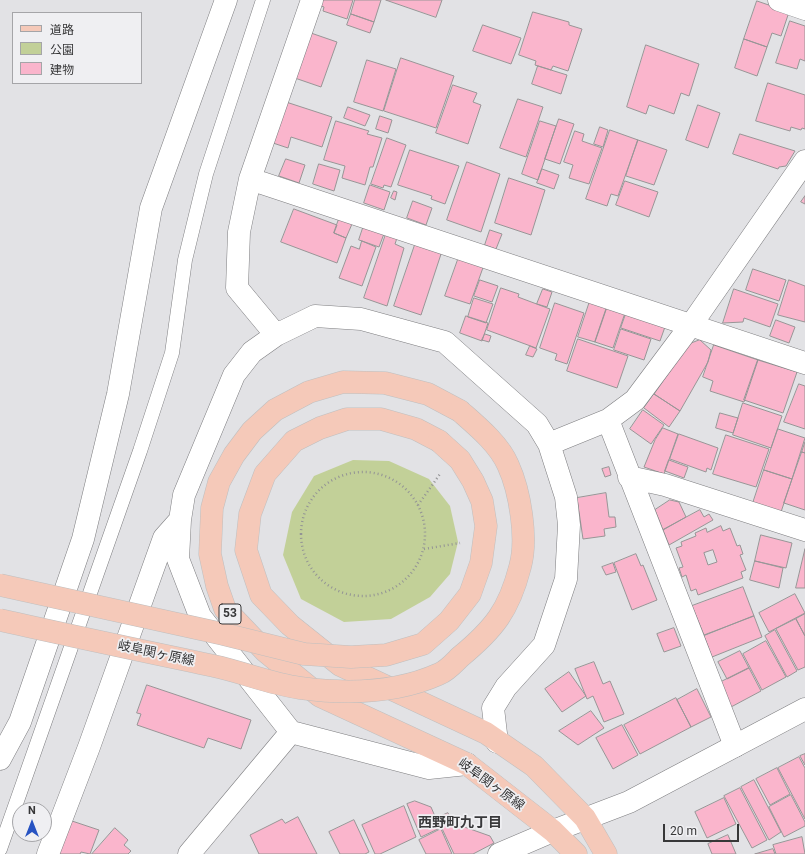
<!DOCTYPE html>
<meta charset="utf-8">
<style>
body{margin:0}
#map{position:relative;width:805px;height:854px;overflow:hidden;background:#e2e2e5;font-family:Roboto,"Noto Sans JP",sans-serif}
canvas{display:block}
.legend{position:absolute;left:12px;top:12px;width:130px;height:72px;box-sizing:border-box;background:#efeff2;border:1px solid #a5a5a8;margin:0;padding:5px 7px;list-style:none;font-size:12px;color:#373738}
.legend li{display:flex;align-items:center;gap:8px;height:20px}
.legend b{width:20px;border:1px solid #a5a5a8}
.north{position:absolute;left:12px;top:802px;width:40px;height:40px;box-sizing:border-box;background:#efeff2;border:1px solid #a5a5a8;border-radius:50%;rotate:0deg;font-size:11px;font-weight:700;line-height:16px;text-align:center;color:#373738}
.north::after{content:'';display:block;margin:auto;width:14px;height:18px;background:#2753c2;clip-path:polygon(50% 0,100% 100%,50% 72%,0 100%)}
.scale{position:absolute;left:663px;top:824px;width:76px;height:18px;box-sizing:border-box;border:2px solid #373738;border-top:0;padding-left:5px;font-size:12px;line-height:14px;white-space:nowrap;color:#373738;-webkit-text-stroke:3px #efeff2;paint-order:stroke}
</style>
<div id="map">
<canvas width="805" height="854"></canvas>
<ul class="legend">
<li><b style="height:5px;background:#f5c9b9"></b>道路</li>
<li><b style="height:11px;background:#c2d098"></b>公園</li>
<li><b style="height:11px;background:#fab5cc"></b>建物</li>
</ul>
<div class="north">N</div>
<div class="scale">20 m</div>
</div>
<script>
const ctx = document.querySelector('canvas').getContext('2d');
ctx.lineJoin = 'round';
function fillPath(path, color) { ctx.fillStyle = color; ctx.fill(path, 'evenodd'); }
function stroke(path, color, width, dash) { ctx.strokeStyle = color; ctx.lineWidth = width; ctx.lineCap = dash ? 'butt' : 'round'; ctx.setLineDash(dash || []); ctx.stroke(path); }
function write(font, color, halo, rows, align = 'center') {
  ctx.font = font + ' Roboto,"Noto Sans JP",sans-serif'; ctx.lineWidth = 3.5; ctx.setLineDash([]); ctx.textBaseline = 'middle'; ctx.strokeStyle = halo; ctx.fillStyle = color; for (const [text, x, y, turn = 0] of rows) {
    ctx.save(); ctx.translate(x, y); ctx.rotate((+turn || 0) * Math.PI / 180); ctx.textAlign = isNaN(turn) ? turn : align; if (halo) ctx.strokeText(text, 0, 0); ctx.fillText(text, 0, 0); ctx.restore();
  }
}
const green = new Path2D(`
 M353 460 389 461 429 479 450 506 458 542 450 574 430 597 391 619 344 622 301 599 283 555 292 512 314 476Z`);
const building = new Path2D(`
 M316 0H353L347 19 323 11 324 7 315 4Z
 M355 0H381L374 22 351 14Z
 M386 0H442L436 17Z
 M757 1 789 12 781 36 772 33 767 47 744 39Z
 M533 12 569 22V25L582 29 568 71 553 66 551 70 535 65 536 61 519 55Z
 M351 14 374 22 370 33 347 25Z
 M790 21 805 26V61L800 59 797 69 776 63Z
 M483 25 521 38 511 64 473 51Z
 M308 32 337 42 321 87 289 76Z
 M744 39 767 47 757 76 735 68Z
 M646 45 699 64 689 96 681 93 674 114 649 105 646 114 627 107Z
 M401 58 454 76 436 128 384 111Z
 M367 60 396 69 383 111 354 102Z
 M538 66 567 75 561 94 532 84Z
 M768 83 805 95V129L802 128 801 130 791 127 790 131 756 121Z
 M453 85 477 93 473 102 481 105 468 144 436 133Z
 M518 99 543 107 526 157 500 148Z
 M283 101 332 117 322 147 291 137 288 148 267 141Z
 M698 105 720 113 708 148 686 140Z
 M348 107 370 115 365 126 344 118Z
 M380 116 392 120 388 133 376 129Z
 M559 119 574 124 560 164 545 159Z
 M336 121 369 131 367 134 382 138 373 167H370L365 185 342 178 345 166 324 160Z
 M540 121 556 126 538 180 522 174Z
 M600 127 608 130 603 147 594 144Z
 M610 130 638 140 618 196 611 194 607 206 586 199Z
 M575 131 584 134 582 141 602 148 589 184 569 178 573 165 564 162Z
 M740 134 795 151 786 166 779 167 778 169 733 154Z
 M387 138 406 145 391 187 384 185 383 188 371 184Z
 M638 140 667 150 654 185 626 176Z
 M410 150 459 166 445 204 431 199 432 196 398 185Z
 M286 159 305 165 299 183 279 176Z
 M467 162 500 174 481 232 447 220Z
 M319 164 340 170 334 191 313 184Z
 M542 169 559 175 554 189 537 183Z
 M509 178 545 190 531 235 495 223Z
 M625 181 658 192 649 217 616 205Z
 M370 185 390 192 384 210 364 203Z
 M394 191 397 192 395 200 391 198Z
 M805 196V204L801 202Z
 M413 201 432 208 426 225 407 218Z
 M294 209 337 225 334 233 346 238 337 263 281 242Z
 M339 219 352 224 346 238 334 233Z
 M364 225 385 231 379 247 359 240Z
 M490 230 502 234 496 249 485 245Z
 M386 234 397 238 395 244 404 248 387 306 364 298Z
 M417 239 443 248 421 315 394 306Z
 M362 241 376 247 362 286 339 278 351 246 359 249Z
 M460 254 485 262 470 304 445 296Z
 M753 269 786 280 779 301 746 290Z
 M480 280 498 286 492 302 474 296Z
 M789 280 805 286V322L778 315Z
 M501 288 519 294 518 297 550 309 536 348 487 330Z
 M543 289 552 292 547 307 537 304Z
 M734 289 778 304 770 327 744 318 743 322 723 323Z
 M474 298 493 304 486 323 468 317Z
 M591 298 608 304 595 342 578 337Z
 M555 303 584 313 567 364 555 360 557 354 540 348Z
 M608 304 626 310 613 348 595 342Z
 M627 311 666 324 660 341 621 328Z
 M466 316 488 323 482 341 460 333Z
 M776 320 795 327 789 343 770 336Z
 M621 329 651 339 644 360 614 350Z
 M485 334 491 336 489 342 482 340Z
 M578 339 628 356 617 388 567 371Z
 M700 340 711 350 708 362 680 411 654 394 689 344Z
 M714 345 758 360 744 402 710 391 713 381 703 377Z
 M530 346 537 349 533 357 526 355Z
 M758 360 797 372 783 413 744 400Z
 M799 384 805 386V429L784 422Z
 M654 394 680 411 669 427 644 408Z
 M743 403 782 416 771 448 733 435Z
 M643 410 664 425 651 444 630 429Z
 M720 413 738 418 733 433 716 428Z
 M663 428 678 434 664 474 644 467 655 440Z
 M778 429 805 438 792 479 764 470Z
 M679 434 718 448 711 470 707 468 706 472 670 459Z
 M726 435 769 449 756 487 713 474Z
 M805 442V453L802 452Z
 M802 452 805 453V510L784 503Z
 M669 460 688 467 684 478 665 471Z
 M609 467 611 475 605 477 602 469Z
 M764 470 792 479 781 512 753 503Z
 M606 493 609 517H615L616 527 604 529 605 536 583 539 577 498Z
 M670 500 679 502 686 517 663 530 655 510Z
 M700 510 704 517 709 514 713 520 669 545 663 530Z
 M721 526 723 531 730 528 737 546 740 545 743 554 740 555 746 570 741 572 743 578 698 595 696 589 691 591 686 575 682 577 679 568 683 567 676 548 682 546 681 542 696 536 695 533 706 528 707 532ZM713 550 717 562 708 565 704 553Z
 M761 535 792 543 786 568 755 561Z
 M805 549V588H796Z
 M636 554 641 566 643 565 657 600 632 610 614 563Z
 M755 561 783 568 779 588 750 580Z
 M613 563 616 572 606 575 602 567Z
 M743 587 754 616 704 635 692 606Z
 M795 594 805 613 769 632 759 613Z
 M805 614V636L796 619Z
 M754 616 762 637 712 657 704 636Z
 M796 619 805 636V667L798 670 776 629Z
 M674 628 681 646 664 652 657 634Z
 M775 630 797 671 787 677 765 636Z
 M766 641 786 677 762 690 743 654Z
 M740 651 749 668 727 679 718 662Z
 M594 662 603 684 610 681 624 714 604 722 593 696 587 699 575 669Z
 M749 668 761 691 731 707 721 682Z
 M569 672 586 696 562 712 545 689Z
 M147 685 251 720 241 749 208 738 204 748 137 725 141 714 137 713Z
 M697 689 711 717 691 727 677 700Z
 M676 698 691 727 640 754 624 725Z
 M591 711 604 728 578 745 559 731Z
 M622 725 638 755 613 769 596 738Z
 M805 754V765L800 756Z
 M799 757 805 768V819L778 768Z
 M777 768 790 794 770 805 756 779Z
 M754 780 781 832 769 840 741 787Z
 M740 788 767 840 752 848 724 796Z
 M791 795 805 822V826L784 837 769 807Z
 M724 798 736 824 707 838 695 812Z
 M415 801 431 807 440 828 421 837 407 804Z
 M404 806 416 837 380 854H375L362 825Z
 M448 813 453 823 490 836 494 843 473 854H454L437 818Z
 M298 817 317 854H259L250 835 282 819 285 823Z
 M63 818 99 830 90 854 81 852 80 854H51Z
 M354 820 369 852 365 854H340L329 832Z
 M115 828 128 840 124 845 131 851 128 854H92Z
 M441 829 452 854H426L419 840Z
 M728 835 736 854H712L708 844Z
 M802 837 805 854H776L773 845Z
 M773 849 775 854H755Z`);
const path = new Path2D(`
 M301 534a62 62 0 1 1 124 0a62 62 0 1 1-124 0Z
 M418 505 440 474
 M424 549 460 543`);
const lane = new Path2D(`
 M0 849 140 451 172 353 185 260 206 174 263 0`);
const street = new Path2D(`
 M779 0 805 9
 M250 179 805 363
 M276 335 237 288 239 232 250 179 312 0
 M608 420 735 746
 M549 444 608 420 635 400 691 325 805 161
 M629 477 665 485 805 530
 M291 732 429 768 467 764
 M0 759 20 722 83 539 118 394 151 208 226 0
 M48 854 89 747 164 538 180 520
 M189 854 291 732 200 616 178 559 180 520 184 495 234 375 252 352 276 335 315 316 361 319 445 342 537 424 549 444 566 497 569 525 566 579 544 645 506 687 493 708 497 742
 M499 854 553 831`);
const secondary = new Path2D(`
 M553 831 629 802 805 709`);
const primary = new Path2D(`
 M460 411 428 394 385 383 343 382 309 392 275 410 252 431 234 455 219 482 212 508 210 554 217 586 225 609 265 651 320 696 467 764 553 831 576 854
 M439 441 416 429 381 419H347L320 428 294 441 265 474 250 514 246 550 261 595 290 625 340 665 486 733 534 766 585 818 606 854`);
const primaryBridge = new Path2D(`
 M0 585 223 634 304 654 351 657 386 655 423 644 449 621 470 594 481 563 486 526 482 501 473 481 460 460 439 441
 M0 620C71 636 143 651 214 666 242 672 271 684 300 688 345 694 397 693 439 674 447 671 454 663 460 657 494 629 509 610 520 567 528 539 520 491 508 465 499 444 477 426 460 411`);
const shields = [
 [230,614,22]
];
const shieldNames = [
 ["53",230,614]
];
const streetNames = [
 ["岐阜関ヶ原線",156,654,12],
 ["岐阜関ヶ原線",491,785,36]
];
const neighbourhoodNames = [
 ["西野町九丁目",460,823]
];
fillPath(green, '#c2d098');
fillPath(building, '#fab5cc');
stroke(building, '#989596', 1);
stroke(lane, '#7e7e80', 15);
stroke(street, '#7e7e80', 23);
stroke(secondary, '#7e7e80', 23);
stroke(primary, '#bfbfbf', 23);
stroke(path, '#939395', 2.5, [1, 3]);
stroke(lane, '#fff', 14);
stroke(street, '#fff', 22);
stroke(secondary, '#fff', 22);
stroke(primary, '#f5c9b9', 22);
stroke(primaryBridge, '#bfbfbf', 23, []);
stroke(primaryBridge, '#f5c9b9', 22);
for (const [x, y, w] of shields) { const box = new Path2D(); box.roundRect(x - w / 2, y - 10, w, 20, 3); ctx.fillStyle = '#efeff2'; ctx.fill(box); stroke(box, '#373738', 1); }
write('bold 12px', '#373738', null, shieldNames);
write('13px', '#373738', '#efeff2', streetNames);
write('bold 14px', '#39393b', '#efeff2', neighbourhoodNames);
</script>
